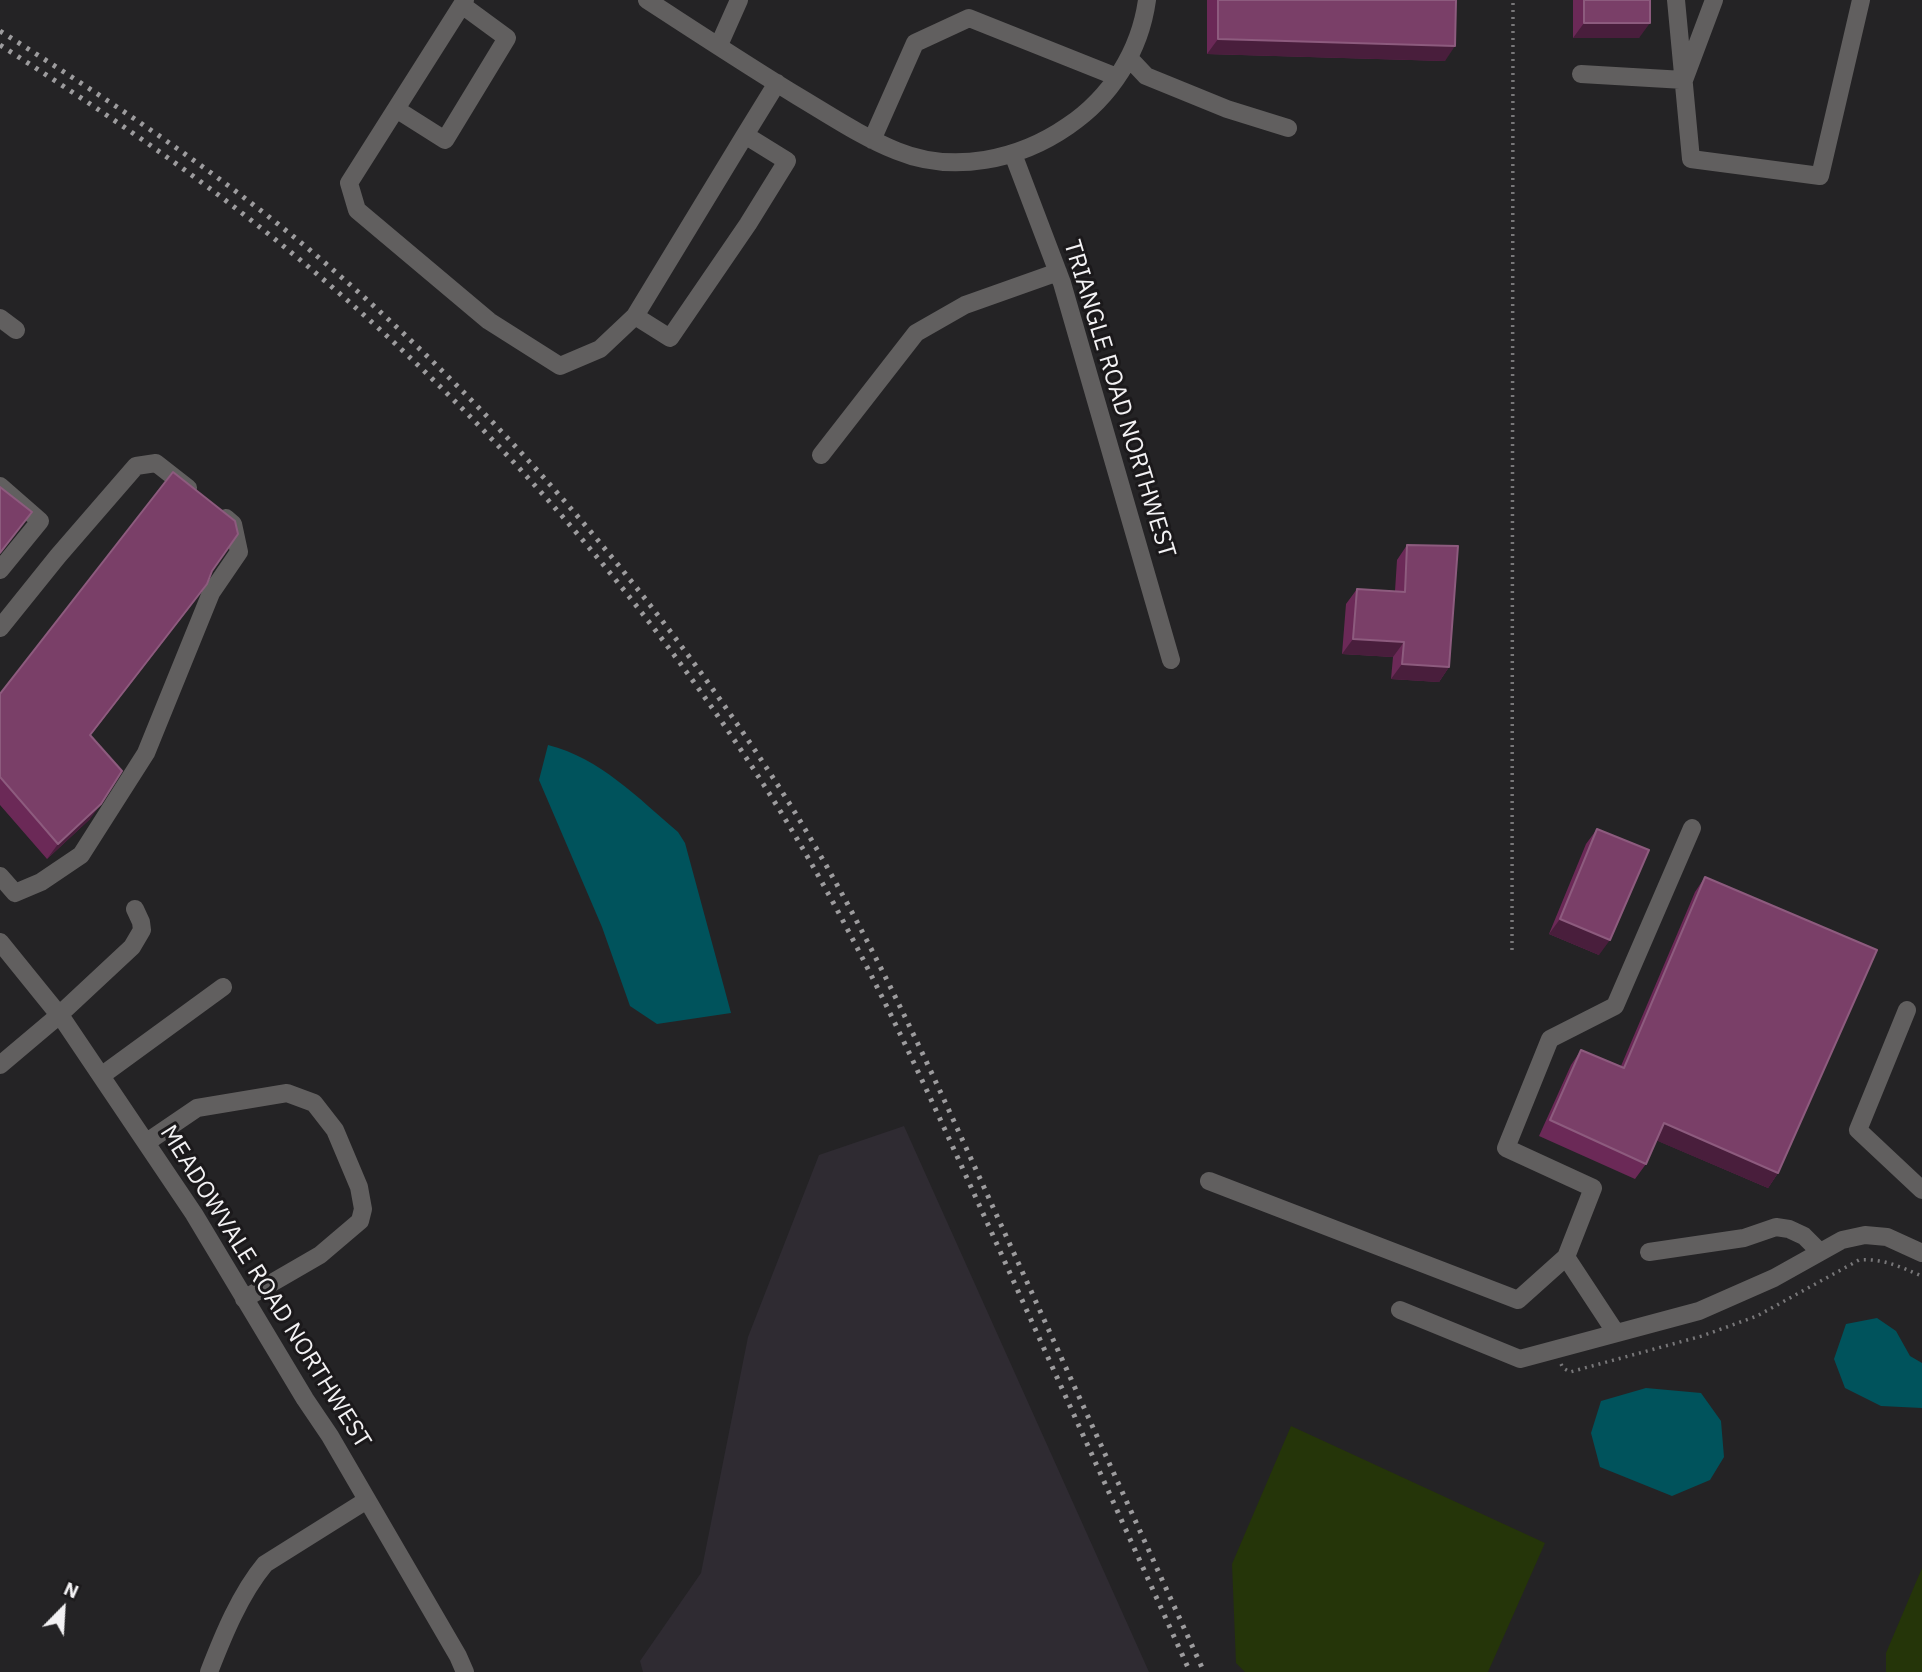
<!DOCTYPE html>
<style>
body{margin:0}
#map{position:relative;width:1922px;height:1672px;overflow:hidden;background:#242325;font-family:"IBM Plex Sans",sans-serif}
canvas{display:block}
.north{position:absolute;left:28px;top:1574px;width:70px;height:70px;-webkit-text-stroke:5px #1b191b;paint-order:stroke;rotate:24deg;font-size:19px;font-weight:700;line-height:28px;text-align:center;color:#f3f2f4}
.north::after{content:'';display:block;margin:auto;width:24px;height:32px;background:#f3f2f4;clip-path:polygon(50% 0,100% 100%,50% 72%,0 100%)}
</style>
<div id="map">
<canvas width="1922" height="1672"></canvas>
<div class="north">N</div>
</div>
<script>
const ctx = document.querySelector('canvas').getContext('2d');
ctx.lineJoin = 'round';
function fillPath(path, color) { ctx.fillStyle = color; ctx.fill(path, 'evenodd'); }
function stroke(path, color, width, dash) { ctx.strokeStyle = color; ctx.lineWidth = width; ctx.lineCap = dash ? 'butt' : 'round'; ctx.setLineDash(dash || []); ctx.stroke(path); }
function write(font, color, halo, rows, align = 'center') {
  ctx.font = font + ' "IBM Plex Sans",sans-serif'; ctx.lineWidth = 6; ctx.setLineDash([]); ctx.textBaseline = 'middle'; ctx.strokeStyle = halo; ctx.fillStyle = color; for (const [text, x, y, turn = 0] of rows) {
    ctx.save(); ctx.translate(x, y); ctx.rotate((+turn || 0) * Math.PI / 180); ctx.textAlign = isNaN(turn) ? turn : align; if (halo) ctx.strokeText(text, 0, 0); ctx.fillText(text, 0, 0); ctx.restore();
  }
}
const built = new Path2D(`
 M904 1126 1149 1672H643L640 1661 701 1573 748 1337 819 1155Z`);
const green = new Path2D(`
 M1291 1426 1545 1543 1488 1672H1245L1236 1663 1232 1564Z
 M1922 1568V1672H1886V1653Z`);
const water = new Path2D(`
 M548 745C600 758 638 798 678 832L685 843 731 1013 657 1024 630 1006 602 927 539 780Z
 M1877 1318 1896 1331 1910 1356 1922 1363V1408L1881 1406 1845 1388 1834 1359 1846 1324Z
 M1646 1388 1701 1393 1721 1421 1724 1457 1710 1480 1672 1496 1600 1467 1591 1433 1601 1401Z`);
const path = new Path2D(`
 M1512 950 1513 0
 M1561 1364 1563 1368 1570 1372 1702 1336 1757 1316 1859 1260C1883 1258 1900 1267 1922 1276`);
const minor = new Path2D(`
 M465 0 349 183 357 210 489 321 560 366 600 349 635 316 670 338 748 224 787 161 745 135 777 83
 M647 0C698 33 748 66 799 97 831 116 862 137 897 151 953 174 1019 160 1068 126 1111 97 1140 51 1147 0
 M1676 0 1691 159 1820 176 1861 0
 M719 45 739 0
 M1129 58 1146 76 1227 109 1288 128
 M1581 74 1684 80 1714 0
 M396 109 445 140 507 38 462 5
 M872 140 915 43 969 18 1117 77
 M1013 154 1062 283 1171 660
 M635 316 745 135
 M0 318 16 330
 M821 455 916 333 965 305 1058 272
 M0 486 40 521 0 570
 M0 628 58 556 136 466 156 463 188 488
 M0 876 15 893 41 882 81 855 146 753 211 593 239 552 233 524 226 518
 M0 942 64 1021 194 1214 305 1399 330 1436 458 1656 465 1672
 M1907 1010 1858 1130 1922 1190
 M0 1065 58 1016 132 947 142 930 141 922 135 909
 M101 1076 223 987
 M147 1142 197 1108 287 1093 314 1103 335 1130 359 1187 363 1209 360 1221 320 1255 244 1299
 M1209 1181 1518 1300 1566 1257
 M1649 1252 1744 1238 1776 1227 1789 1229 1804 1236 1819 1251
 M1400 1310 1520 1359 1699 1311 1774 1278 1842 1240 1865 1235 1887 1237 1922 1253
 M1616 1333 1566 1257 1593 1188 1506 1148 1550 1039 1615 1006 1692 828
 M209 1672C223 1636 240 1594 265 1564L367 1500`);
const rail = new Path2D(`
 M0 31C117 105 234 183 339 275 504 419 648 587 768 770 860 910 928 1064 997 1216 1066 1368 1135 1520 1204 1672
 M0 45C81 97 162 151 238 210 442 368 620 562 760 779 850 918 918 1070 986 1220 1054 1371 1122 1521 1190 1672`);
const wall = new Path2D(`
 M1207 0H1456L1445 61 1207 54Z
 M1573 0H1650L1639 38H1573Z
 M1407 545 1449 667 1439 682 1391 679 1393 657 1342 654 1346 604 1357 589 1395 591 1397 560Z
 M212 571 196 599 90 736V819L47 859 0 805V694Z
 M1597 829 1599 955 1549 934 1586 844Z
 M1705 877 1778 1173 1768 1188 1656 1140 1646 1164 1635 1179 1539 1136 1571 1065 1581 1050 1621 1066 1695 892Z`);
const shadedWall = new Path2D(`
 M1584 23H1650L1639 38H1573Z
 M1218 39 1455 46 1445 61 1207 54Z
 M207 584 196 599 79 750 90 735Z
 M1353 639 1404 642 1393 657 1342 654Z
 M1402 664 1449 667 1439 682 1391 679Z
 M101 804 90 819 47 859 58 844Z
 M1560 919 1610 940 1599 955 1549 934Z
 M1664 1123 1778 1173 1768 1188 1653 1139Z`);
const building = new Path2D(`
 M1218 0H1456L1455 46 1218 39Z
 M1584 0H1650V23H1584Z
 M173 472 235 521 238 534 212 571 207 584 90 735 122 771 101 804 58 844 0 777V694Z
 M0 487 32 512 0 553Z
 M1407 545 1458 546 1449 667 1402 664 1404 642 1353 639 1357 589 1405 592Z
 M1597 829 1649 850 1610 940 1560 919Z
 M1705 877 1877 950 1778 1173 1664 1123 1646 1164 1550 1120 1581 1050 1624 1068Z`);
const streetNames = [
 ["TRIANGLE ROAD NORTHWEST",1119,399,73],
 ["MEADOWVALE ROAD NORTHWEST",265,1287,58]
];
fillPath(built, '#2f2b32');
fillPath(green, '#253509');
fillPath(water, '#00535c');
stroke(path, '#787779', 3.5, [2, 5]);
stroke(minor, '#615f5f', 18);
stroke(rail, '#9d9c9e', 5, [3.5, 7]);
fillPath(wall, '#6b2957');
fillPath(shadedWall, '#491e3c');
fillPath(building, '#7a3f68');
stroke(building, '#8d5b7e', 2);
write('24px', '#f3f2f4', '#1b191b', streetNames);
</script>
